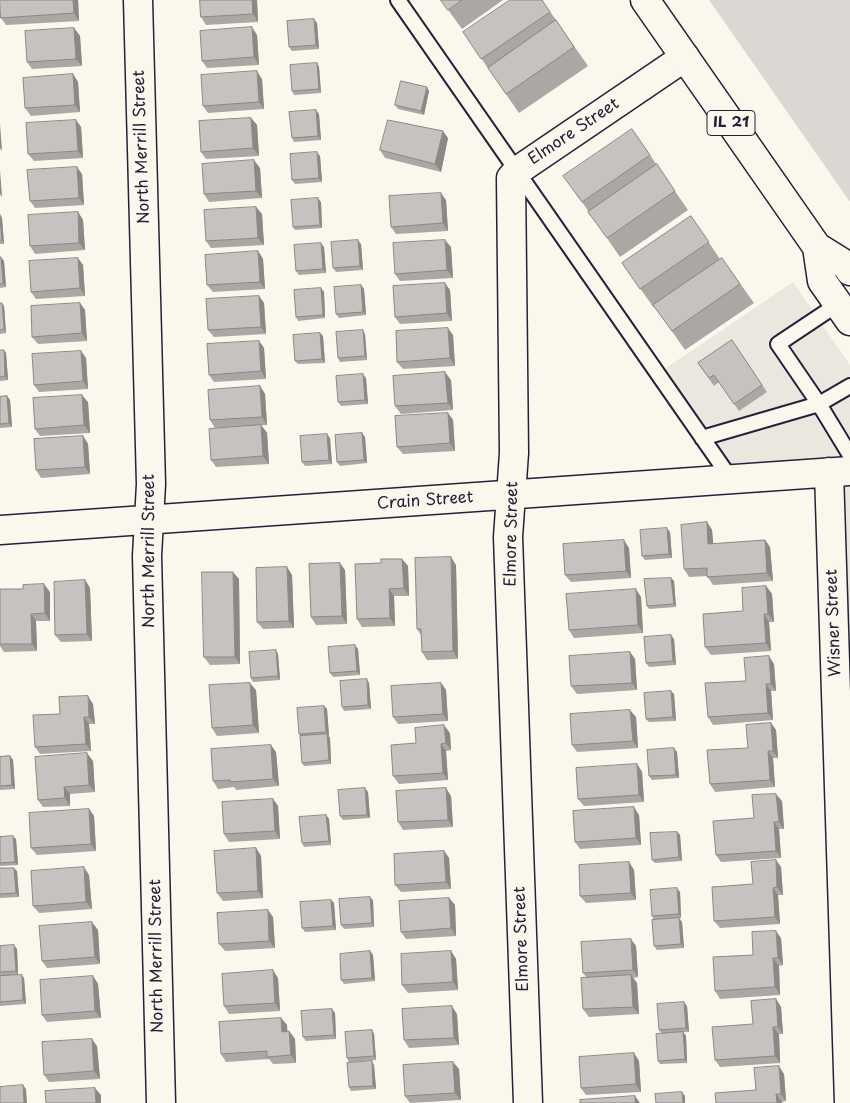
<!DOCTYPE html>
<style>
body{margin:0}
canvas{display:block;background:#fbf7ec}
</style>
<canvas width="850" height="1103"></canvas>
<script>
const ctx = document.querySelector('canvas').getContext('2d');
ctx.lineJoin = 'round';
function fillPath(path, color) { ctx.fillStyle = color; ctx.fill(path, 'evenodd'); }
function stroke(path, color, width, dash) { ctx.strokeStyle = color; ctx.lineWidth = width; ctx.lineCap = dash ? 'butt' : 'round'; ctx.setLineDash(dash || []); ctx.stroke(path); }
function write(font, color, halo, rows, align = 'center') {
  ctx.font = font + ' "Playpen Sans",sans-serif'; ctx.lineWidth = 4.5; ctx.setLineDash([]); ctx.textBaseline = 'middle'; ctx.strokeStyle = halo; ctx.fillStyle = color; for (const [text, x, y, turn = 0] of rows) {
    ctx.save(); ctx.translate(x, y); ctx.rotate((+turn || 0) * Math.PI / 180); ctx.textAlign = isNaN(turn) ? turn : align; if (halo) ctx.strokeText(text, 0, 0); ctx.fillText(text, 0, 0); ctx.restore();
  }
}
const built = new Path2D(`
 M793 282 850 365V675H837L833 469 733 475 663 370Z`);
const green = new Path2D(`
 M709 0H850V202Z`);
const lane = new Path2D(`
 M398 0 731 479
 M838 304 778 344 819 404 850 386
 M702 438 819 404 850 455`);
const street = new Path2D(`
 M138 0 151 484 147 556 161 1103
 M829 472 849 1103
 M0 530 850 471
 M528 1103 508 537 514 453 511 178 517 171 685 57`);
const primary = new Path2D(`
 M645 0 817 247 846 265 850 271
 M817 247 822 281 850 321`);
const wall = new Path2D(`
 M0 0H78L79 21 6 25 1 18Z
 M200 0H257L258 22 206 25 201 17Z
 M441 0H503L462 29Z
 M542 0 588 66 519 113 463 32Z
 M317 23 319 49 292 51 289 47Z
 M74 28 80 36 82 66 32 69 27 62Z
 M257 35 259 65 207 68 202 61Z
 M317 63 319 67 321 93 294 95 292 91Z
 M73 74 78 82 80 112 31 116 25 108Z
 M262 79 264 109 208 113 203 106Z
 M429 91 424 115 398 109 395 105Z
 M319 114 321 140 294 142 292 138Z
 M251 118 257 125 259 156 206 159 201 152Z
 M76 120 81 127 83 158 34 161 28 154Z
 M632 129 688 210 620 257 582 202Z
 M448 138 441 172 385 158 380 150Z
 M320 156 322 182 295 184 292 180Z
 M260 168 262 198 209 202 204 194Z
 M82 174 84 205 35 208 30 201Z
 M446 200 448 231 396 234 391 227Z
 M321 202 322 228 295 230 293 227Z
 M256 207 262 214 264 245 211 248 206 241Z
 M78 212 83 220 85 250 35 254 30 246Z
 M0 214 2 218 4 244H0Z
 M691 216 720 259 722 258 754 303 685 350 655 307 654 308 622 263Z
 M361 244 363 270 336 272 333 268Z
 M324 247 326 273 299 275 296 271Z
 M451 247 453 278 400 281 395 274Z
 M258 251 263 259 265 289 213 292 207 285Z
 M0 257 4 261 6 287 0 288Z
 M83 265 85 296 36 299 31 292Z
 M361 285 364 289 366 315 339 318 336 314Z
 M321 288 324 292 325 318 298 321 296 317Z
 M450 290 452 321 400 324 395 317Z
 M259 296 264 303 266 334 214 337 208 330Z
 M0 303 4 306 6 333 0 334Z
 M80 303 85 310 87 341 38 344 32 337Z
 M320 333 323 336 325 363 298 364 295 361Z
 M365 334 367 360 340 362 338 358Z
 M453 335 455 366 403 369 397 362Z
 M732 340 767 392 739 411 719 382 714 386 698 363Z
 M259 341 264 348 266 379 214 382 209 375Z
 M0 350H4L6 353 8 380 0 381Z
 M81 351 86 358 88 389 39 392 34 385Z
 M366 378 368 404 341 406 338 402Z
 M451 380 453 410 401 414 395 406Z
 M260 386 265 394 267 425 215 428 210 420Z
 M7 396 10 400 12 427 0 428V397Z
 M88 402 90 433 40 436 35 429Z
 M448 413 453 420 455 451 403 454 397 447Z
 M261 425 267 433 269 464 216 467 211 460Z
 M362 433 365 437 367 463 340 466 337 462Z
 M83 436 88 444 90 474 41 478 36 470Z
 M330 438 332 464 305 466 302 462Z
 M707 522 712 530 713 544 765 540 770 547 773 581 713 585 707 576 689 577 684 569Z
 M670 532 672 558 645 560 642 556Z
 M629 548 631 578 571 582 565 575Z
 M402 559 408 566 409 596H394L395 626 362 627 357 619 381 563Z
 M456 565 458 659 427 660 422 652 421 635 417 629Z
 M287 567 292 575 294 628 263 629 257 622Z
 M345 570 347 624 316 625 311 617Z
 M671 578 674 581 676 607 649 609 647 606Z
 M239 579 240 664 210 665 204 657Z
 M85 580 90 588 92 641 61 642 55 635Z
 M766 586 772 594 774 622H769L771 651 711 655 705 647 743 611Z
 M0 589 50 592V621H36L37 651 4 652 0 646Z
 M641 597 643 633 574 638 569 630Z
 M674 639 676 665 649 667 646 663Z
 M358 649 360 675 333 677 330 673Z
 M630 652 635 659 637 690 577 694 571 686Z
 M278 654 280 680 253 682 251 678Z
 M774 664 776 691H771L773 720 713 725 708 717 746 681Z
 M369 683 371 709 344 711 342 707Z
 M441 683 446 690 448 721 398 724 393 717Z
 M256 690 259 733 217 736 212 728Z
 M674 694 676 721 649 722 646 719Z
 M93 704 95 724H89L91 751 40 754 35 747 60 714Z
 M324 706 327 709 329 736H328L330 738 331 764 304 766 302 763 301 736 299 734Z
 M636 717 638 748 577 752 572 745Z
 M771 723 776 730 778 758H773L775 787 715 792 710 784 748 748Z
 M450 733 451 750 446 751 448 780 399 784 393 776 416 743Z
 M276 752 279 786 236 790 234 787 218 789 213 781Z
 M677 752 679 778 652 780 649 776Z
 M10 756 13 760 15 789 0 790V757Z
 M93 761 95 792 70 794V806L43 807 38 800Z
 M637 764 642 772 644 802 584 806 578 799Z
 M368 792 370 818 343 820 340 816Z
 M451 796 453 827 403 830 398 822Z
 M273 799 278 806 280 839 229 842 224 834Z
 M782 801 784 829H779L781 858 721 862 716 855 754 818Z
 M89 809 94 816 96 851 37 855 31 848Z
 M326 815 329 819 331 845 304 847 302 843Z
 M639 815 641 845 580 849 575 842Z
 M677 832 680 835 682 861 655 863 652 860Z
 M0 837 16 839 18 865 0 866Z
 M256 848 261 856 263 898 223 901 217 893Z
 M444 851 449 858 451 889 401 892 395 885Z
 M776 860 781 867 783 895H778L780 924 720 928 714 921 753 884Z
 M629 862 634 870 636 900 586 903 580 896Z
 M0 868 17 871 19 897 0 898Z
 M89 875 92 909 39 913 33 906Z
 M680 892 681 918 654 920 652 916Z
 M449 898 455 905 456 936 406 939 401 932Z
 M331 900 334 903 336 930 305 932 302 928Z
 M373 900 374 927 344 929 341 925Z
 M273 917 275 948 225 951 219 944Z
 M682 922 684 948 657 950 654 946Z
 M98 930 100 964 47 968 42 961Z
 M781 938 783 965 779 966 780 995 720 999 715 991 753 955Z
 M0 946 17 949 18 975 0 976Z
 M636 946 638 977 633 978 637 983 639 1014 589 1017 583 1009 587 978 583 973Z
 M370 951 373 955 375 981 344 984 341 980Z
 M451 951 456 959 458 990 408 993 402 985Z
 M0 976 24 978 26 1004 0 1006Z
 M93 976 98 984 101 1018 47 1022 42 1015Z
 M278 978 280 1011 229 1014 224 1006Z
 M776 999 781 1007 783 1034H779L780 1063 720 1067 715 1060 753 1024Z
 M687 1006 689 1032 668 1033 683 1032 686 1036 687 1063 660 1064 658 1061 662 1034 659 1030Z
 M335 1013 336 1039 306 1041 303 1037Z
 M457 1014 459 1045 409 1048 404 1040Z
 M281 1018 287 1025V1032L289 1031 295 1039 296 1063 273 1064 269 1059 226 1062 221 1054Z
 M372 1030 374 1034 376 1060 349 1062 347 1058Z
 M97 1046 100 1079 49 1082 44 1075Z
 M634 1053 639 1061 641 1092 586 1095 581 1088Z
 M374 1065 376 1089 351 1091 349 1087Z
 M459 1069 461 1100 410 1103 405 1096Z
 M784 1074 786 1101 782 1102V1103H716L756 1090Z`);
const shadedWall = new Path2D(`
 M73 0H78L79 21 74 13Z
 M252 0H257L258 22 253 14Z
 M314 19 317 23 319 49 316 45Z
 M252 27 257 35 259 65 254 57Z
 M74 28 80 36 82 66 76 59Z
 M317 63 319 67 321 93 319 89Z
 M257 71 262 79 264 109 259 102Z
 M73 74 78 82 80 112 75 105Z
 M427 87 429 91 424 115 421 111Z
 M316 110 319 114 321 140 318 136Z
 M251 118 257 125 259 156 253 148Z
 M76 120 81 127 83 158 78 151Z
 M0 124 2 151 0 148Z
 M443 131 448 138 441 172 435 164Z
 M317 152 320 156 322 182 319 178Z
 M254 160 260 168 262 198 256 191Z
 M77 167 82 174 84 205 79 198Z
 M0 170 2 197 0 194Z
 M441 193 446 200 448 231 443 223Z
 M318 198 321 202 322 228 320 225Z
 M256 207 262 214 264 245 258 238Z
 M78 212 83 220 85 250 79 243Z
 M0 214 2 218 4 244 2 240Z
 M358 240 361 244 363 270 360 266Z
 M445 240 451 247 453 278 447 270Z
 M321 243 324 247 326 273 323 269Z
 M258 251 263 259 265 289 260 282Z
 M1 257 4 261 6 287 3 283Z
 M78 258 83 265 85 296 80 288Z
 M445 283 450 290 452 321 447 313Z
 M361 285 364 289 366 315 363 312Z
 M321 288 324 292 325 318 323 315Z
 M259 296 264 303 266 334 261 327Z
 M2 303 4 306 6 333 4 329Z
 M80 303 85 310 87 341 82 333Z
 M448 328 453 335 455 366 450 358Z
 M363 330 365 334 367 360 365 356Z
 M320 333 323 336 325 363 322 359Z
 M259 341 264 348 266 379 261 371Z
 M4 350 6 353 8 380 5 376Z
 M81 351 86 358 88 389 83 381Z
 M445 372 451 380 453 410 448 403Z
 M363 374 366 378 368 404 365 400Z
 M260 386 265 394 267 425 262 417Z
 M82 395 88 402 90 433 84 425Z
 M7 396 10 400 12 427 9 423Z
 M448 413 453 420 455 451 450 443Z
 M261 425 267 433 269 464 263 456Z
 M362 433 365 437 367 463 364 460Z
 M327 434 330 438 332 464 329 460Z
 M83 436 88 444 90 474 85 467Z
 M707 522 712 530 714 551 708 544Z
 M667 528 670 532 672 558 669 554Z
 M624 540 629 548 631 578 626 571Z
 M765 540 770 547 773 581 767 573Z
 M451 557 456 565 458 659 453 651Z
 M402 559 408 566 409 596 404 588Z
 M340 563 345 570 347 624 342 616Z
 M287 567 292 575 294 628 289 621Z
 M233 572 239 579 240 664 235 657Z
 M671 578 674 581 676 607 674 604Z
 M85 580 90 588 92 641 87 634Z
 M44 584 50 592V621L45 613Z
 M766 586 772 594 774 622 768 614Z
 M389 589 394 596 395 626 390 618Z
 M636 589 641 597 643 633 638 625Z
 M31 614 36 621 37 651 32 644Z
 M764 614 769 622 771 651 766 643Z
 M671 635 674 639 676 665 673 661Z
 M355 645 358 649 360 675 357 671Z
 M276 650 278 654 280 680 278 676Z
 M630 652 635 659 637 690 632 683Z
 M769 656 774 664 776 691 771 684Z
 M367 679 369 683 371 709 368 705Z
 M250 683 256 690 259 733 253 725Z
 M441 683 446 690 448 721 443 714Z
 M766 684 771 691 773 720 768 713Z
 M671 691 674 694 676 721 673 717Z
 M88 696 93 704 95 724 89 717Z
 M324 706 327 709 329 736 326 732Z
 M630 710 636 717 638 748 633 741Z
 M84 717 89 724 91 751 86 744Z
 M771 723 776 730 778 758 773 751Z
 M444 725 450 733 451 750 446 743Z
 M327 734 330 738 331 764 329 760Z
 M441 744 446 751 448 780 443 773Z
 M271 745 276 752 279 786 273 779Z
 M674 748 677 752 679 778 676 775Z
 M768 751 773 758 775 787 770 780Z
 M87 753 93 761 95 792 89 785Z
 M10 756 13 760 15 789 12 785Z
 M637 764 642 772 644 802 639 795Z
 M64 787 70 794V806L65 798Z
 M365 788 368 792 370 818 367 815Z
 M446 788 451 796 453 827 448 820Z
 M776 794 782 801 784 829 779 822Z
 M273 799 278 806 280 839 275 831Z
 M634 807 639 815 641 845 636 838Z
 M89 809 94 816 96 851 91 844Z
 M326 815 329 819 331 845 329 841Z
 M774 822 779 829 781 858 776 851Z
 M677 832 680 835 682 861 679 857Z
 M13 836 16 839 18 865 15 862Z
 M256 848 261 856 263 898 258 891Z
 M444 851 449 858 451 889 446 882Z
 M776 860 781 867 783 895 777 887Z
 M629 862 634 870 636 900 631 893Z
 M84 867 89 875 92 909 86 902Z
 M14 868 17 871 19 897 16 893Z
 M677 888 680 892 681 918 679 914Z
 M773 888 778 895 780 924 775 917Z
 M370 897 373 900 374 927 372 923Z
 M449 898 455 905 456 936 451 928Z
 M331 900 334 903 336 930 333 926Z
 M268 910 273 917 275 948 269 941Z
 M679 918 682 922 684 948 681 944Z
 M92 922 98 930 100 964 95 957Z
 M776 931 781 938 783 965 778 958Z
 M631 939 636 946 638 977 633 970Z
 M14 945 17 949 18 975 16 971Z
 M370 951 373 955 375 981 372 978Z
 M451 951 456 959 458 990 453 982Z
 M773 958 779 966 780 995 775 987Z
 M273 970 278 978 280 1011 275 1003Z
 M22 975 24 978 26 1004 23 1000Z
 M631 975 637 983 639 1014 633 1007Z
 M93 976 98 984 101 1018 95 1011Z
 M776 999 781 1007 783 1034 778 1027Z
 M684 1002 687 1006 689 1032 686 1028Z
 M452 1006 457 1014 459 1045 454 1038Z
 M332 1009 335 1013 336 1039 334 1035Z
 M281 1018 287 1025 288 1039 282 1032Z
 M773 1027 779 1034 780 1063 775 1056Z
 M372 1030 374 1034 376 1060 374 1056Z
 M289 1031 295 1039 296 1063 291 1055Z
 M683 1032 686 1036 687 1063 685 1059Z
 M92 1039 97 1046 100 1079 94 1071Z
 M634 1053 639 1061 641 1092 636 1084Z
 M372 1061 374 1065 376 1089 373 1086Z
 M453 1062 459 1069 461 1100 455 1093Z
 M779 1066 784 1074 786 1101 781 1094Z
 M23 1085 26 1089 27 1103H24Z
 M95 1088 101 1095V1103H96Z
 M682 1092 685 1096V1103H683Z
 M776 1094 782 1102V1103H777Z
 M635 1096 640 1103H635Z`);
const building = new Path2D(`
 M0 0H73L74 13 1 18Z
 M200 0H252L253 14 201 17Z
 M441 0H462L448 10Z
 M510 0H542L550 12 481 59 463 32Z
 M314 19 316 45 289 47 287 21Z
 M556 20 574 47 506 94 488 68Z
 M252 27 254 57 202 61 200 31Z
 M74 28 76 59 27 62 25 31Z
 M317 63 319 89 292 91 290 65Z
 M257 71 259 102 203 106 201 75Z
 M73 74 75 105 25 108 23 78Z
 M401 81 427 87 421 111 395 105Z
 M316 110 318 136 292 138 289 112Z
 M251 118 253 148 201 152 199 121Z
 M76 120 78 151 28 154 26 123Z
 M388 120 443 131 435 164 380 150Z
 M632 129 650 155 582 202 563 176Z
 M317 152 319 178 292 180 290 154Z
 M254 160 256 191 204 194 202 164Z
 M657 164 675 191 607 238 588 212Z
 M77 167 79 198 30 201 27 170Z
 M441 193 443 223 391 227 389 196Z
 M318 198 320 225 293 227 291 200Z
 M256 207 258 238 206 241 204 210Z
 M78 212 79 243 30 246 28 215Z
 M691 216 709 242 640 289 622 263Z
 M0 218 2 240H0Z
 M358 240 360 266 333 268 331 242Z
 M445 240 447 270 395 274 393 243Z
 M321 243 323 269 296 271 294 245Z
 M258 251 260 282 207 285 205 255Z
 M0 257H1L3 283 0 284Z
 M78 258 80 288 31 292 29 261Z
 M722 258 740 284 672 331 653 305Z
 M445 283 447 313 395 317 393 286Z
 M361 285 363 312 336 314 334 287Z
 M321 288 323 315 296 317 294 290Z
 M259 296 261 327 208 330 206 299Z
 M0 303H2L4 329 0 330Z
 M80 303 82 333 32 337 31 306Z
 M448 328 450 358 397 362 396 331Z
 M363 330 365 356 338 358 336 332Z
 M320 333 322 359 295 361 293 335Z
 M732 340 762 385 734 404 714 375 709 378 698 363Z
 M259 341 261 371 209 375 207 344Z
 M0 350H4L5 376 0 377Z
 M81 351 83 381 34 385 32 354Z
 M445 372 448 403 395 406 393 376Z
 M363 374 365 400 338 402 336 376Z
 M260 386 262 417 210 420 208 390Z
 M82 395 84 425 35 429 33 398Z
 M7 396 9 423 0 424V397Z
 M448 413 450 443 397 447 395 416Z
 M261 425 263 456 211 460 209 429Z
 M362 433 364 460 337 462 335 435Z
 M327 434 329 460 302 462 300 436Z
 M83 436 85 467 36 470 34 439Z
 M707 522 708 544 765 540 767 573 707 577V568L684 569 681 525Z
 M667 528 669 554 642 556 640 530Z
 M624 540 626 571 565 575 563 544Z
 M451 557 453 651 422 652 421 629H417L415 558Z
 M381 559H402L404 588 389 589 390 618 357 619 355 564 381 563Z
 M340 563 342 616 311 617 309 564Z
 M287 567 289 621 257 622 256 568Z
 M202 572H233L235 657H204Z
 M671 578 674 604 647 606 644 579Z
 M85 580 87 634 55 635 54 582Z
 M44 584 45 613 31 614 32 644H0V589H23V585Z
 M766 586 768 614H764L766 643 705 647 703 614 743 611 742 588Z
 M636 589 638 625 569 630 566 594Z
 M671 635 673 661 646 663 644 637Z
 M355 645 357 671 330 673 328 647Z
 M276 650 278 676 251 678 249 652Z
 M630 652 632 683 571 686 569 656Z
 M769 656 771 684H766L768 713 708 717 705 683 746 681 744 658Z
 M367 679 368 705 342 707 340 681Z
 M250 683 253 725 212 728 209 685Z
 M441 683 443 714 393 717 391 686Z
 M671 691 673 717 646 719 644 693Z
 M88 696 89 717H84L86 744 35 747 33 715 60 714 59 697Z
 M324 706 326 732 299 734 297 708Z
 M630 710 633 741 572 745 570 714Z
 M771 723 773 751H768L770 780 710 784 707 750 748 748 746 725Z
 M444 725 446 743 441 744 443 773 393 776 391 745 416 743 415 728Z
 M327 734 329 760 302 763 300 736Z
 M271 745 273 779 230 782V780L213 781 211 749Z
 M674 748 676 775 649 776 647 750Z
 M87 753 89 785 64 787 65 798 38 800 35 757Z
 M10 756 12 785 0 786V757Z
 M637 764 639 795 578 799 576 768Z
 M365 788 367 815 340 816 338 790Z
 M446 788 448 820 398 822 396 791Z
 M776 794 779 822H774L776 851 716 855 713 821 754 818 752 795Z
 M273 799 275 831 224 834 222 802Z
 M634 807 636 838 575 842 573 811Z
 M89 809 91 844 31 848 29 813Z
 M326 815 329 841 302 843 299 817Z
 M677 832 679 857 652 860 650 833Z
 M13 836 15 862 0 863V837Z
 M256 848 258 891 217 893 214 851Z
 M444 851 446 882 395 885 394 854Z
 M776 860 777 887 773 888 775 917 714 921 712 887 753 884 751 862Z
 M629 862 631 893 580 896 579 865Z
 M84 867 86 902 33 906 31 871Z
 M0 868H14L16 893 0 894Z
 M677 888 679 914 652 916 650 890Z
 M370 897 372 923 341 925 339 899Z
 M449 898 451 928 401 932 399 901Z
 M331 900 333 926 302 928 300 902Z
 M268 910 269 941 219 944 217 913Z
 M679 918 681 944 654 946 652 920Z
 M92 922 95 957 42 961 39 926Z
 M776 931 778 958H773L775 987 715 991 713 957 753 955 752 932Z
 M631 939 633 970 583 973 581 942Z
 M14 945 16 971 0 972V946Z
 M370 951 372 978 341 980 340 954Z
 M451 951 453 982 402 985 401 954Z
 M273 970 275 1003 224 1006 222 974Z
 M22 975 23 1000 0 1002V976Z
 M631 975 633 1007 583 1009 581 978Z
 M93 976 95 1011 42 1015 40 980Z
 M776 999 778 1027H773L775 1056 715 1060 712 1027 753 1024 751 1001Z
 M684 1002 686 1028 659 1030 657 1004Z
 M452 1006 454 1038 404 1040 402 1009Z
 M332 1009 334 1035 303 1037 301 1011Z
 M281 1018 282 1032 289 1031 291 1055 267 1057V1051L221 1054 219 1022Z
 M372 1030 374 1056 347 1058 345 1032Z
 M683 1032 685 1059 658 1061 656 1034Z
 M92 1039 94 1071 44 1075 42 1042Z
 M634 1053 636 1084 581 1088 579 1057Z
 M372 1061 373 1086 349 1087 347 1063Z
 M453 1062 455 1093 405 1096 403 1065Z
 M779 1066 781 1094H776L777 1103H716L715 1093 756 1090 754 1068Z
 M23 1085 24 1103H0V1087Z
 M95 1088 96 1103H46L45 1091Z
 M682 1092 683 1103H656L655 1094Z
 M635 1096V1103H580V1100Z`);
const shields = [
 [731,123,48]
];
const shieldNames = [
 ["IL 21",731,123]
];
const streetNames = [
 ["Elmore Street",574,132,-34],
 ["North Merrill Street",142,147,-92],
 ["Crain Street",425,501,-4],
 ["Elmore Street",512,534,-89],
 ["North Merrill Street",150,551,-90],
 ["Wisner Street",834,623,-92],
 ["Elmore Street",522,939,-92],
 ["North Merrill Street",157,956,-91]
];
fillPath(built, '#ebe7df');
fillPath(green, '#dbd8d3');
stroke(lane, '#22223b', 18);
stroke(street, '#22223b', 31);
stroke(primary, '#22223b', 31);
stroke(lane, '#fbf7ec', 14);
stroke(street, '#fbf7ec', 28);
stroke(primary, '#fbf7ec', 28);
fillPath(wall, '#aaa7a5');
fillPath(shadedWall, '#8b8886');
fillPath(building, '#c6c2c0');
stroke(building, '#8b8886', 1);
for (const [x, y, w] of shields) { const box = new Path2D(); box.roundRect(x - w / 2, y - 12.5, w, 25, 4); ctx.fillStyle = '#fbf7ec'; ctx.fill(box); stroke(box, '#22223b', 1); }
write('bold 15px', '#22223b', null, shieldNames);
write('16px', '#22223b', '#fbf7ec', streetNames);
</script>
